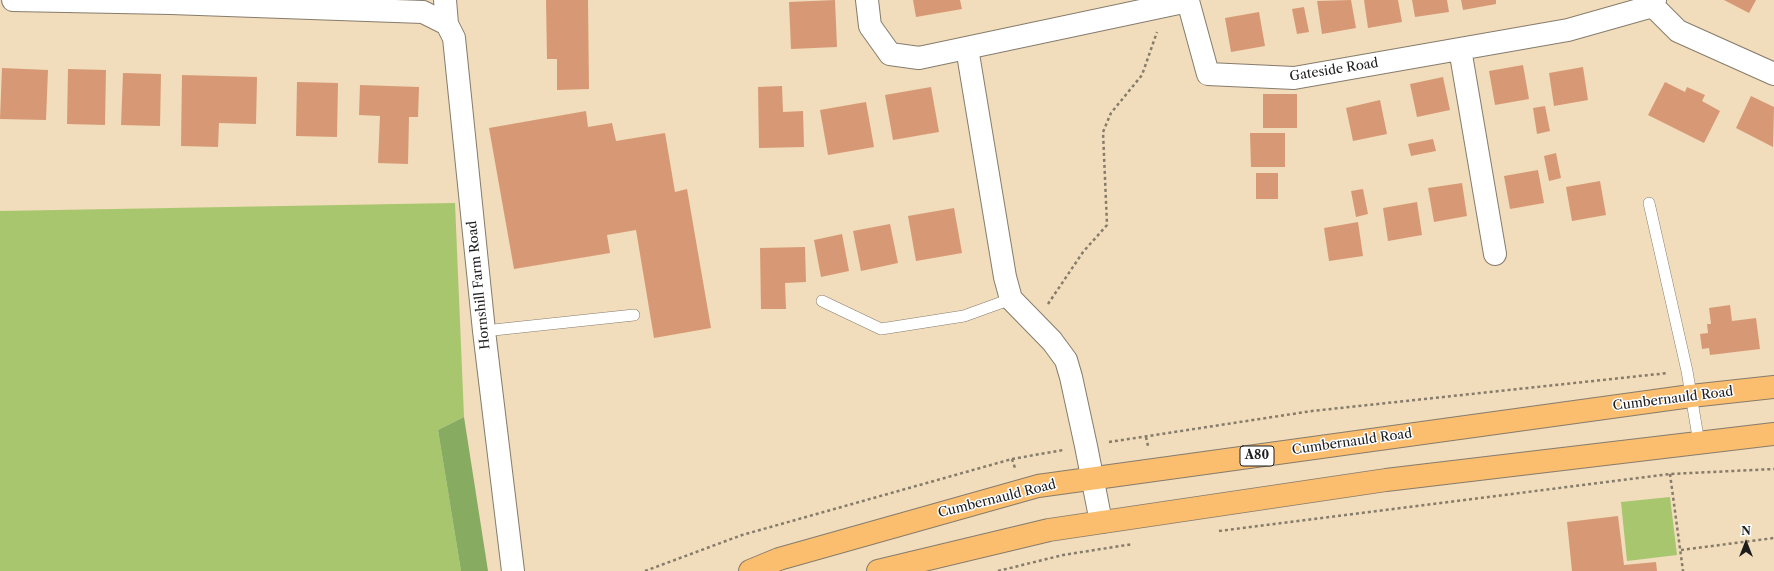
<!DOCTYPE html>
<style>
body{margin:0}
#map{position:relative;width:1774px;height:571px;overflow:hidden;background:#f1dcbb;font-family:"Libre Caslon Text",serif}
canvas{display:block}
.north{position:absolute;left:1726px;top:523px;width:40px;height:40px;-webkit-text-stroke:3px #fff;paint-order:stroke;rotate:0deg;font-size:11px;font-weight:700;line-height:16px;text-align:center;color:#1c1c1c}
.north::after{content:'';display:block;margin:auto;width:14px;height:18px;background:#1c1c1c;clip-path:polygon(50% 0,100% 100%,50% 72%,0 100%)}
</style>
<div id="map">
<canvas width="1774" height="571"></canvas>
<div class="north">N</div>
</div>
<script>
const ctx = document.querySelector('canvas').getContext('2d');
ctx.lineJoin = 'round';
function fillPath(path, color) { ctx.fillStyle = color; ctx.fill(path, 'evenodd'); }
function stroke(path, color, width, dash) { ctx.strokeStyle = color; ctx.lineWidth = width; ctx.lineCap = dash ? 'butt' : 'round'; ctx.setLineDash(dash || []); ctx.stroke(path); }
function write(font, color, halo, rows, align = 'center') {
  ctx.font = font + ' "Libre Caslon Text",serif'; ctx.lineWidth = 3; ctx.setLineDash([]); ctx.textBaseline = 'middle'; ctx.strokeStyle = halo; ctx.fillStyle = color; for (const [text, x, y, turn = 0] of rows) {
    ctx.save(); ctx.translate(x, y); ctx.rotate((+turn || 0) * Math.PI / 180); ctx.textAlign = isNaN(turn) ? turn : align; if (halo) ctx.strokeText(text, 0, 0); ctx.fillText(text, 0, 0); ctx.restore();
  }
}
const green = new Path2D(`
 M455 203 464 417 438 430 461 571H0V211Z
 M1670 497 1677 555 1627 561 1621 502Z`);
const forest = new Path2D(`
 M464 417 488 571H461L438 430Z`);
const building = new Path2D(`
 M546 0H588L589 89 557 90V59H547Z
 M835 0 837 47 791 49 789 2Z
 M913 0H960L962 9 916 17Z
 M1351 0 1356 28 1322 34 1317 1Z
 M1364 0H1398L1402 22 1368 28Z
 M1412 0H1447L1449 12 1415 17Z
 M1461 0H1496V4L1463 10Z
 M1724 0H1756L1749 13Z
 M1304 7 1309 32 1297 34 1292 9Z
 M1259 12 1265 46 1231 52 1225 18Z
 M1523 65 1529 99 1495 105 1489 71Z
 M1583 67 1588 100 1554 106 1549 73Z
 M2 68 48 70 46 120 0 119Z
 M68 69 106 70 105 125 67 124Z
 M123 73 161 74 160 126 121 125Z
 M182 75 257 77 256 124 219 123 218 147 181 146Z
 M1443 77 1450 110 1417 117 1410 84Z
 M297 82 338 83 337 137 296 136Z
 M1665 82 1685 92 1687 87 1705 95 1702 101 1720 111 1704 143 1648 115Z
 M360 85 419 87 418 117H409L408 164 378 163 380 116 359 115Z
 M782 86 783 112 803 111 804 147 759 148 758 87Z
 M931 87 939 132 893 140 885 95Z
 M1263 94H1297V128H1263Z
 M1751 96 1774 107 1773 147 1736 128Z
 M1380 100 1387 134 1353 141 1346 108Z
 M866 102 874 147 828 155 820 110Z
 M1545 106 1550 131 1537 134 1533 108Z
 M586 111 588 127 612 123 616 141 665 133 675 192 687 189 711 328 654 338 636 230 607 235 610 253 514 269 489 128Z
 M1250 133H1285V167H1251Z
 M1433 139 1436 151 1411 156 1408 144Z
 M1556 153 1561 178 1549 181 1544 156Z
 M1538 170 1544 203 1510 209 1504 176Z
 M1256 173H1278V199H1256Z
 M1600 181 1606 215 1572 221 1566 187Z
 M1462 183 1467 216 1434 222 1428 188Z
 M1363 189 1368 214 1356 217 1351 191Z
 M1417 202 1422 235 1388 241 1383 208Z
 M954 208 962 253 916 261 908 216Z
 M1358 222 1363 256 1329 261 1324 228Z
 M890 224 898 263 861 271 853 231Z
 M842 234 849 271 821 277 814 240Z
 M805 247 806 282 785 283 786 309H761L760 248Z
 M1730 305 1732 321 1756 318 1760 349 1710 355 1709 348 1702 349 1700 334 1708 333 1707 324H1711L1709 308Z
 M1618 516 1624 565 1656 562 1657 571H1572L1567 522Z`);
const path = new Path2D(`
 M1048 304 1083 252 1107 225 1103 132 1111 113 1142 75 1157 32
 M1146 437 1148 446
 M1109 442 1312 411 1668 373
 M1012 459 1015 468
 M1670 474 1683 571
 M1219 531 1670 474 1774 469
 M1681 550 1774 538
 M645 571 742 535 1012 459 1063 450
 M998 571 1063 555 1133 544`);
const service = new Path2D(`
 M1649 203 1687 371 1699 443
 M822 301 881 329 964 316 1011 299
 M484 331 634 315`);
const minor = new Path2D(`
 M13 0 171 3 423 12 447 24
 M445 0 447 24 454 38 484 331 513 571
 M867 0 870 26 890 54 919 58 1188 1 1208 74 1294 78 1568 30 1653 6 1655 0
 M1653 6 1678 31 1774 74
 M967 48 1005 277 1011 299 1052 341 1066 360 1071 377 1086 446 1101 522
 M1460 49 1495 254`);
const primary = new Path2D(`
 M750 571 779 559 1038 486 1691 396 1774 387
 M878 571 1049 530 1386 480 1774 434`);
const shields = [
 [1257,456,34]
];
const shieldNames = [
 ["A80",1257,456]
];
const streetNames = [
 ["Gateside Road",1334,70,-9],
 ["Hornshill Farm Road",479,285,-96],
 ["Cumbernauld Road",1673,399,-7],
 ["Cumbernauld Road",1352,442,-8],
 ["Cumbernauld Road",997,499,-14]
];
fillPath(green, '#a8c66e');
fillPath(forest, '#86ab61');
fillPath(building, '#d79975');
stroke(service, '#867c6c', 12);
stroke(minor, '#867c6c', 24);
stroke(primary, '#867c6c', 24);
stroke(path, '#867c6c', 2.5, [3, 3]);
stroke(service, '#fff', 11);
stroke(minor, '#fff', 22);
stroke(primary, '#fbbd6e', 22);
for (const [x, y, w] of shields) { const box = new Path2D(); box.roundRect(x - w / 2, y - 10, w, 20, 3); ctx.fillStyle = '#fff'; ctx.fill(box); stroke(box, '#1c1c1c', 1); }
write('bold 12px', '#1c1c1c', null, shieldNames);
write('13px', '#1c1c1c', '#fff', streetNames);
</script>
